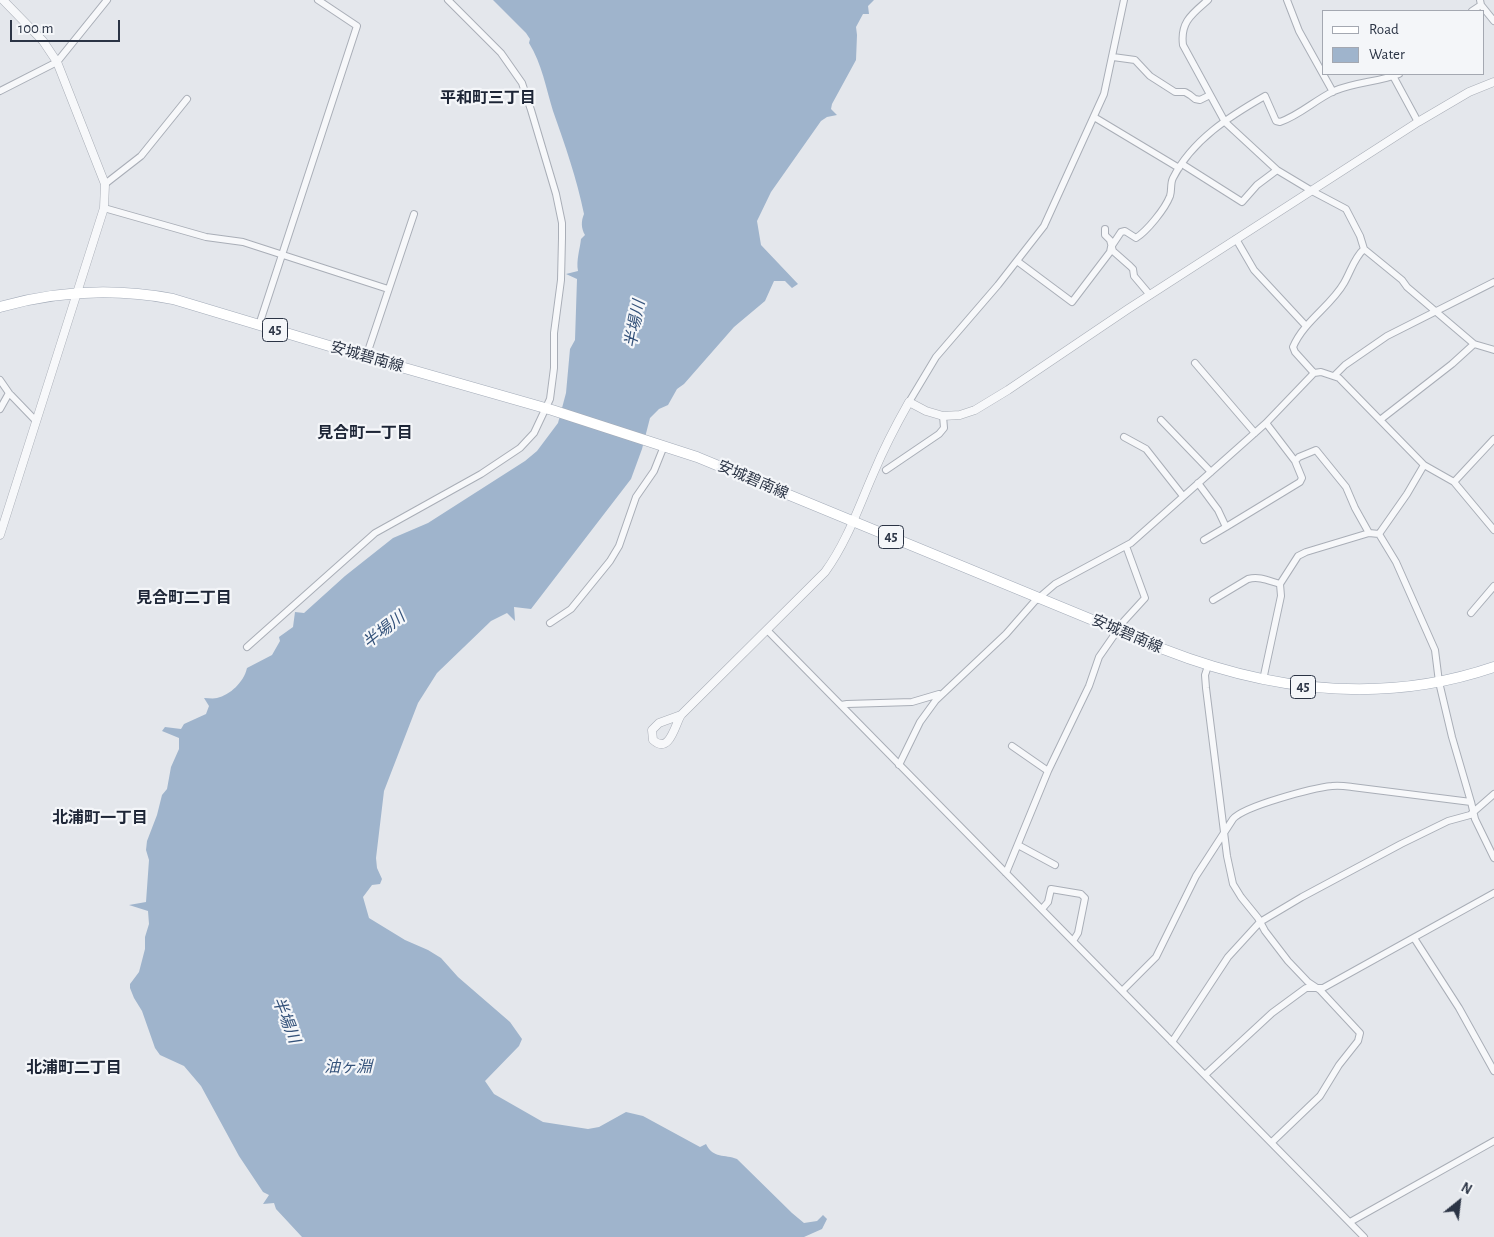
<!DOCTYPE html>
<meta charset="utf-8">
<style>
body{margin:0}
#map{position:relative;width:1494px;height:1237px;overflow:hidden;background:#e4e7ec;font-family:"Alegreya Sans",sans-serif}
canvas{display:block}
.legend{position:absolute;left:1322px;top:10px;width:162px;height:65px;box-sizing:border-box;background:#f4f6f9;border:1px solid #a4a8b1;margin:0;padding:6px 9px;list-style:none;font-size:15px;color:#2b3445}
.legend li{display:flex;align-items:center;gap:10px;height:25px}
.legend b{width:25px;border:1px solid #a4a8b1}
.north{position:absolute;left:1434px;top:1177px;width:50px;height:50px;-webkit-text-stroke:4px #f4f6f9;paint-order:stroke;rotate:29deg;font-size:14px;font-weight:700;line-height:20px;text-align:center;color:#2b3445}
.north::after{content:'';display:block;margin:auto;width:18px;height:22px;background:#2b3445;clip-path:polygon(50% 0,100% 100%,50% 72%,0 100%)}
.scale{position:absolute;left:10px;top:20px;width:110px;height:22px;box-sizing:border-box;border:2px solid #2b3445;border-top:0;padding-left:6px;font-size:15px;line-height:18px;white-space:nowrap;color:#2b3445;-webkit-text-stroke:4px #f4f6f9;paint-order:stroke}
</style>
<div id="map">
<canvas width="1494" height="1237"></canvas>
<ul class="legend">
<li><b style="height:6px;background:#fff"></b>Road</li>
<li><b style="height:14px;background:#9fb4cc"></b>Water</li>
</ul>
<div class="north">N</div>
<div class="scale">100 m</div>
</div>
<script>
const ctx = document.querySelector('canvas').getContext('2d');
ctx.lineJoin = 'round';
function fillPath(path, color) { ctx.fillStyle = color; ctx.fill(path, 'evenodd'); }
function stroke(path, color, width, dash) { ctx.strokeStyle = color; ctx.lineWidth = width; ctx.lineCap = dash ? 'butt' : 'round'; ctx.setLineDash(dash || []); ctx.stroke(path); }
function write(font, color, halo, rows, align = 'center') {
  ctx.font = font + ' "Alegreya Sans","Noto Sans JP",sans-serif'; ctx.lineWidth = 4.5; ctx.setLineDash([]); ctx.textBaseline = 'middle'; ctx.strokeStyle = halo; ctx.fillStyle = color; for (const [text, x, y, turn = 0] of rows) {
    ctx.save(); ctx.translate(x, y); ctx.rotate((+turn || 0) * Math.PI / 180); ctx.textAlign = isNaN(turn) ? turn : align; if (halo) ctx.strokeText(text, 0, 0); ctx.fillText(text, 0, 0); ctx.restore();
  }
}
const water = new Path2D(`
 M493 0H874L868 6 869 14H863L856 27 857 35 856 60 832 104 831 109 837 115 827 117 821 121 771 192 757 221 761 245 798 284 792 288 785 281H774L765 301 734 327 684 384 677 389 668 405 659 409 650 418 642 449 631 479 531 609 514 607 515 621 507 613 491 621 437 673 418 703 384 791 376 858 377 868 382 879 380 884 372 885 363 897 369 918 405 940 428 950 441 958 458 977 510 1022 522 1039 519 1046 485 1081 494 1094 543 1122 588 1129 599 1127 626 1112 643 1116 700 1147 706 1144C713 1159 725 1154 737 1159L792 1213 804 1223 817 1221 823 1215 827 1219 822 1229 804 1237H302L276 1209 274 1203 263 1204 269 1195 263 1192 239 1156 201 1086 184 1066 160 1055 155 1048 142 1011 134 998 130 988V984L139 972 145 949V937L149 924 148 911 129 905 146 902 149 860 146 850 147 841 157 815 162 795 167 789 171 767 179 749V738L162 731 165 727 181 729 184 724 206 714 209 706 204 698C208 698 213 699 217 698 230 695 244 682 247 668L272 655 280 641 279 637 293 627 295 612 304 613 345 576 393 538 428 523 525 461 537 451 558 423 566 393 570 349 575 340 577 279 566 274 578 271C576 260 580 249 581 239L585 235C581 228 581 221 584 214 577 179 565 145 553 111 546 88 542 64 529 43L530 39 526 33Z`);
const minor = new Path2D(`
 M1208 0C1192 14 1180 22 1183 45L1225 122 1277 170 1312 191 1346 209 1360 236 1364 249 1402 280 1407 287 1474 344 1494 350
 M1287 0 1299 31 1333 92
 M1480 0 1481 5 1494 21
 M1472 11 1481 5
 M1113 57 1135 60 1150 76 1175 92H1185L1190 95 1195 99 1200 100 1210 95
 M1392 74 1418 122
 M0 91 57 62 107 0
 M1094 117 1179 168
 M1182 164 1242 202 1257 185 1277 170
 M105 184 141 156 187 99
 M104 208 206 237 243 242 388 289
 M1105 229V235L1110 240 1113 251 1130 266 1133 269 1134 276 1150 295
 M1236 239 1254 270 1306 326
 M1017 261 1072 302 1110 252 1111 247 1121 232 1125 231 1136 238C1147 231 1165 209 1170 196 1172 190 1170 184 1173 178 1192 140 1230 116 1265 96L1276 121 1280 122C1300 115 1315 100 1334 91 1355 82 1378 82 1399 74
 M259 325 357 26 318 0
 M366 357 414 214
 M1195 363 1255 433
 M1314 373 1295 352 1293 347C1304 321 1331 306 1344 283 1351 271 1354 258 1364 249
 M1334 376 1345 365 1387 336 1494 282
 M0 380 9 393 36 421
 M909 402 936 357 998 285 1044 226 1104 94 1124 0
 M0 409 9 393
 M1161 420 1211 472
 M1380 420 1452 364 1474 344
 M1124 437 1146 449 1183 496
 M1295 461 1299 457 1316 450 1346 487 1355 508 1369 533
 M886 470 939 434 944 428 943 416
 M1454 482 1494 439
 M1198 483 1218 510 1226 527 1300 482 1302 478 1295 461 1266 423
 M1379 534 1396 562 1435 650 1439 682 1452 737 1471 802 1475 819 1494 858
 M1379 534 1407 494 1424 465
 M1204 540 1226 527
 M1213 600 1248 579C1260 576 1269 581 1280 584
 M1471 613 1494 586
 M550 623 571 609 610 561 619 546 636 497 654 471 664 446
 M767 630 1364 1237
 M247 647 375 533 481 474 520 448 534 433 550 399 554 368V333L561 280 562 238V223L556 194 531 110 522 83 501 53 448 0
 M1208 666 1205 675 1206 688 1227 856 1233 884 1241 897 1258 918 1265 931 1288 961 1308 982 1320 990 1360 1033 1358 1041 1339 1065 1320 1096 1272 1142
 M1263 680 1281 596 1280 584 1298 556 1306 552 1369 533 1379 534
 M841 705 847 704 912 702 939 694
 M1012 746 1048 771
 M899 765 920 722 936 700 1006 634 1034 602 1055 584 1131 543 1266 423 1314 373 1321 372 1339 378 1424 465 1454 482 1494 530
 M1018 845 1055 865
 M1006 873 1048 771 1089 686 1099 657 1124 621 1145 598 1126 546
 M1042 909 1048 902 1051 889 1081 894 1085 898 1078 933 1073 941
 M1414 938 1459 1008 1494 1071
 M1122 991 1156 957 1196 876 1233 819C1244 806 1313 788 1332 786 1339 785 1345 786 1352 787L1471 802
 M1172 1042 1228 957 1260 922 1302 897 1401 844 1448 821 1470 815 1494 794
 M1205 1075 1272 1013 1306 988H1323L1494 893
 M1350 1222 1494 1141`);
const tertiary = new Path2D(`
 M0 535 104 208 105 184 57 62 43 41 3 0
 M681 715 659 723 652 730 653 740C670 755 675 724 681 715L825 572C847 542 859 506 874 472 884 448 896 425 909 402L926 411 943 416 960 415 975 410 1008 390 1128 309 1418 122 1469 92 1494 82`);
const primary = new Path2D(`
 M0 307C56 291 115 288 173 299L366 357 552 410 697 457 1163 649C1270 691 1383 705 1494 667`);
const shields = [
 [275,330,25],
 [891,537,25],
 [1303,687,25]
];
const shieldNames = [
 ["45",275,330],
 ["45",891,537],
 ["45",1303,687]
];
const streetNames = [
 ["安城碧南線",367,357,16],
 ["安城碧南線",753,480,23],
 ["安城碧南線",1127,634,23]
];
const neighbourhoodNames = [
 ["平和町三丁目",488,98],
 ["見合町一丁目",365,433],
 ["見合町二丁目",184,598],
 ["北浦町一丁目",100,818],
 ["北浦町二丁目",74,1068]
];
const waterNames = [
 ["半場川",635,324,-79],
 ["半場川",384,630,-38],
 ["半場川",286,1020,68],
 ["油ヶ淵",348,1067]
];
fillPath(water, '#9fb4cc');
stroke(minor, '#a9aeb7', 8);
stroke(tertiary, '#a9aeb7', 9);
stroke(primary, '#a3abb8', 11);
stroke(minor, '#f7f8fa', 6);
stroke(tertiary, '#f7f8fa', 8);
stroke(primary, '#fff', 10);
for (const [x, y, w] of shields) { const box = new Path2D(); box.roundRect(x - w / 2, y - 11.5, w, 23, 4); ctx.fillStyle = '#f4f6f9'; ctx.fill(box); stroke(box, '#2b3445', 1); }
write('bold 14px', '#2b3445', null, shieldNames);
write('15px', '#2b3445', '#f4f6f9', streetNames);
write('bold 16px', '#1d2536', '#f4f6f9', neighbourhoodNames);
write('italic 16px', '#34527a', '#f4f6f9', waterNames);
</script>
